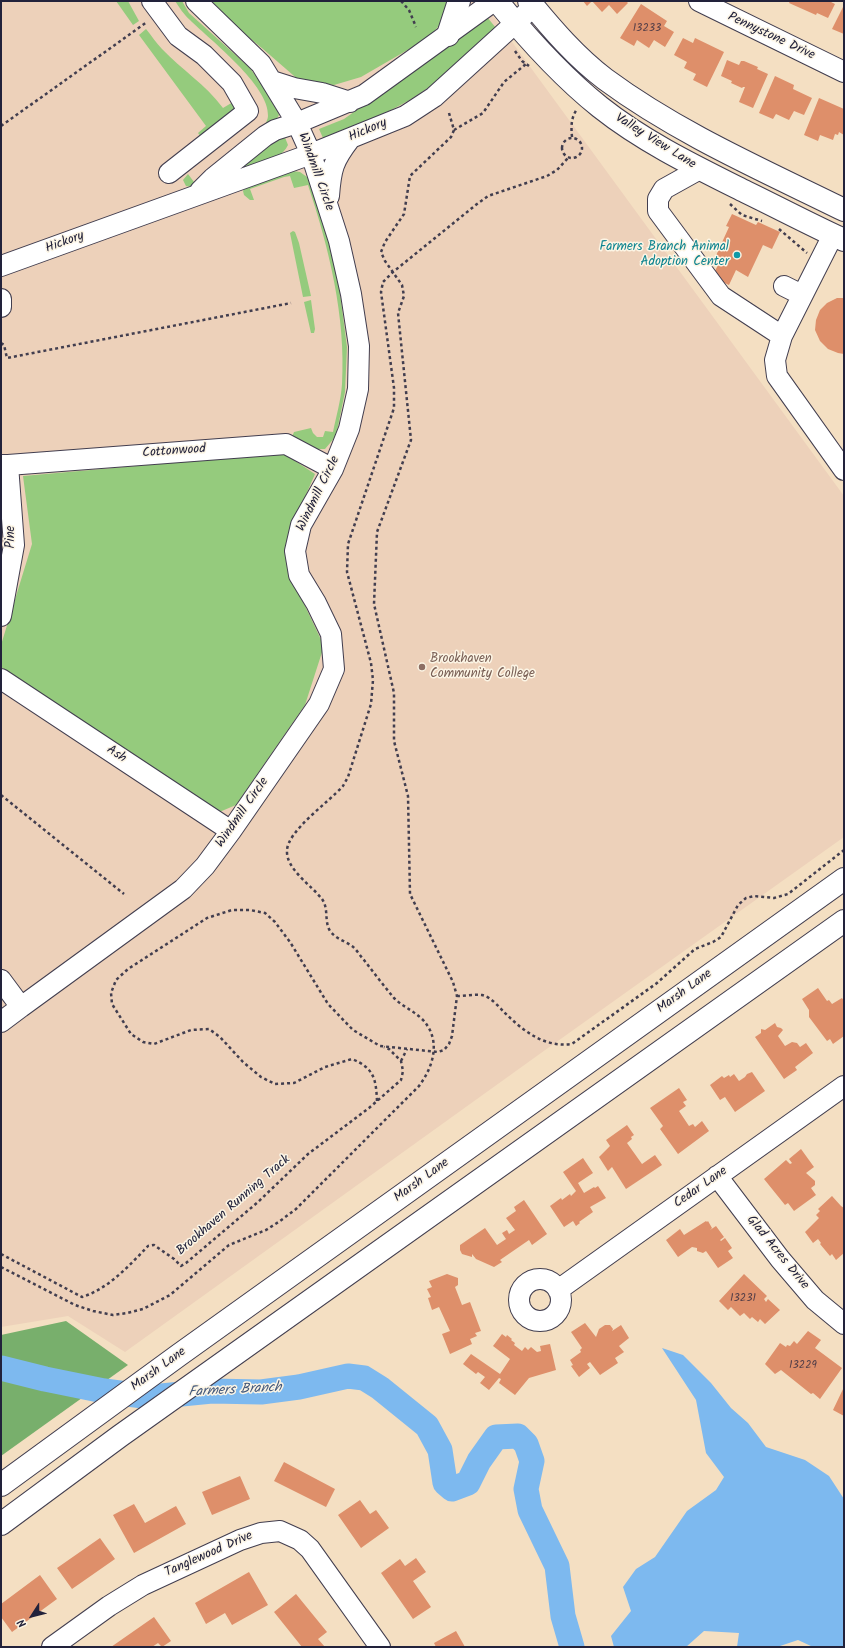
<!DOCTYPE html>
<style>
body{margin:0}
#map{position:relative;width:845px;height:1648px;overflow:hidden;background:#f4dfc2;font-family:Kalam,sans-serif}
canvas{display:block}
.frame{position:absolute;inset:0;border:2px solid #22223b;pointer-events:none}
.north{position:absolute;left:12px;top:1596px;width:40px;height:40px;-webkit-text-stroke:3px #fcf5e5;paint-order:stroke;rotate:234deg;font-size:11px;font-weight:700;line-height:16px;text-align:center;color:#22223b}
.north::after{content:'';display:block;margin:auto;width:14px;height:18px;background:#22223b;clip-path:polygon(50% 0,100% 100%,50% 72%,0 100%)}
</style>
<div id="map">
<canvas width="845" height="1648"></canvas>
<div class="frame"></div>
<div class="north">N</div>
</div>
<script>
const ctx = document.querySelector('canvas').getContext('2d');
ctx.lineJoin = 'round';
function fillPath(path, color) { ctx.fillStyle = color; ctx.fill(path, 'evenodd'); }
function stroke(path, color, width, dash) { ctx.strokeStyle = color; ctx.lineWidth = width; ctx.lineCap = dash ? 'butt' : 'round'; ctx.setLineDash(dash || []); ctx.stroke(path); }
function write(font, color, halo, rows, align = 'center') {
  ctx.font = font + ' Kalam,sans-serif'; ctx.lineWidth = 3; ctx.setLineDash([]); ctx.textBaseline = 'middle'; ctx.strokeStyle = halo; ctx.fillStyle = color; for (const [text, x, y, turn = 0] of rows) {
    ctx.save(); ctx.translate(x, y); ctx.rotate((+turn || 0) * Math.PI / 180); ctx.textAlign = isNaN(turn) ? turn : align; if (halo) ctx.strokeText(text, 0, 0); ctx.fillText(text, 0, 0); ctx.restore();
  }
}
const built = new Path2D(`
 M1 1H482L844 496V837L541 1053 125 1352 68 1316 1 1327Z`);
const green = new Path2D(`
 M116 1H128L139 21 133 25Z
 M175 1H182L189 13 250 68 274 102 279 115 275 122 191 187 186 186 183 180 188 174 194 182 265 125C266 122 268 119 268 116 270 86 210 40 190 20 184 15 179 7 175 1Z
 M209 1H458L430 37 361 77 334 85 301 82 263 49 215 10Z
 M487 17 496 28C478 44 461 61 443 76 408 106 366 123 323 138L319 129 344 119Z
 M146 29C152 36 156 43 162 49 182 70 205 84 223 108L233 102 236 109 201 137 198 133 206 126 139 35Z
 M284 135 288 145C279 164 245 168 226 173Z
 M293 171 300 172 307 177 312 186 329 239 340 293 347 347 345 392 336 436 325 449H311L292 437 294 432 311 428 313 433 317 437H323L325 431 333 432C336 417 341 400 342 384 346 317 329 248 308 185L294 188 290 176 284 177 250 189 254 200H250L244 195 243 191 246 185 285 172Z
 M293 231 295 232 299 243 311 296 303 297 290 233Z
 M311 300 315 329 314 333H311L304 302Z
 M283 453 315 474 288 536 289 572 324 646 305 705 236 805 217 813 1 667V645L32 544 23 476Z`);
const forest = new Path2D(`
 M66 1321 128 1365 1 1456V1335Z`);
const water = new Path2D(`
 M662 1348 683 1355 711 1383 731 1408 748 1423 766 1447 805 1460 829 1476 844 1499V1647H813L798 1640 777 1647H737L739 1633 704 1631 686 1647H614L611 1636 631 1611 623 1587 636 1569 655 1557 687 1511 716 1490 724 1477 706 1453 696 1400Z`);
const river = new Path2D(`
 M1 1368 45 1379 104 1391 151 1397 212 1391 261 1392 299 1387 348 1376 364 1378 380 1388 427 1426 440 1450 445 1483 452 1489 468 1483 479 1461 496 1437 518 1436 526 1444 532 1461 526 1489 530 1510 557 1566 563 1616 572 1647`);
const building = new Path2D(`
 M583 1H626L628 3 617 14 609 5 602 12 592 1 587 6Z
 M790 1H829L835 4 828 18 817 13 816 15 789 3Z
 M641 4 667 21 664 26 674 32 665 47 654 40 649 48 637 40 634 46 620 38Z
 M844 5V34L832 29Z
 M683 38 693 43 695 38 724 52 707 87 693 80 696 74 684 68 687 62 674 55Z
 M727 60 739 65 741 61H744L758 67 757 69 768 74 753 108 739 102 745 87H743L742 88 731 83 732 81 721 76Z
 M775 76 794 85 793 89 812 98 804 115 794 111 789 120 776 114 773 119 759 113Z
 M819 98 844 109V135L839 132 838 135 835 134 833 140 820 135 818 141 804 135Z
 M732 214 756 225 758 222 780 232 772 249 763 245 748 277 736 270 729 285 712 277 719 263 714 260 729 227 726 226Z
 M837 298H844V354L838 353 828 349 820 341 815 330 816 320 820 310 827 303Z
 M818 988 827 1001 829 1000 832 1004 842 998 844 1001V1036L833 1044 830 1039 827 1041 809 1017V1010L802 999Z
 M775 1023 777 1027 781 1028 783 1030 778 1036 785 1046 792 1042 797 1043 800 1047 806 1043 813 1053 795 1067 797 1070 784 1079 755 1037 761 1033V1029L765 1030Z
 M752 1072 765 1091 735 1112 725 1097 720 1100 710 1085 722 1076 724 1078 729 1075 730 1077 734 1074 739 1081 745 1077 747 1074Z
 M679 1088 687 1100 683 1102 686 1106 679 1111 689 1126 693 1124 695 1127 702 1121 709 1131 678 1154 660 1129 663 1126 650 1108Z
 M627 1125 634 1135 631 1137 632 1139 627 1143 642 1164 655 1155 662 1165 626 1189 612 1167 608 1171 599 1157 610 1146 606 1140Z
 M801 1149 814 1167 806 1173 815 1181V1185L811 1188 816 1195 794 1211 788 1203 785 1205 764 1179 786 1160 790 1164 792 1163 789 1159Z
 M583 1158 593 1173 578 1183 584 1193 594 1187 595 1188 598 1186 606 1198 590 1207 593 1212 579 1222 580 1223 576 1226 573 1221 564 1227 550 1206 561 1198 562 1200 570 1194 571 1196 576 1191 563 1172Z
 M832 1196 841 1206 844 1208V1253L836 1260 832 1254 830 1256 820 1244 821 1243 818 1239 813 1243 805 1232 819 1218 816 1215 820 1211 818 1209Z
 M524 1200 547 1234 532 1245 529 1240 500 1260 502 1262 494 1267 476 1259 472 1254V1257L462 1254 460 1250V1245L485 1228 497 1245 506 1239 502 1233 507 1230 509 1234 515 1230 506 1218 516 1211 514 1207Z
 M706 1221 707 1222 708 1221 712 1228 710 1230 716 1226 724 1237 720 1240 721 1241 725 1238 732 1248 728 1251 733 1258 718 1268 706 1251 703 1253 697 1251V1248L692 1247 678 1257 666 1240 680 1229 684 1235Z
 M447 1274 458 1278V1285L455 1287 462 1305 470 1302 481 1331 475 1333 477 1336 470 1339 472 1344 450 1354 442 1334 450 1331 439 1307 432 1310 428 1298 431 1297 427 1289 432 1287 429 1281Z
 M744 1274 767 1296 764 1299 766 1302 768 1299 780 1310 765 1324 760 1319 758 1322 752 1317 750 1319 744 1313 740 1316 731 1307 728 1310 719 1301Z
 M585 1323 596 1337 599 1329 605 1325H610L613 1329 612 1331 621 1325 629 1338 619 1346 624 1352 615 1358 618 1363 600 1375 590 1362 587 1364 590 1368 579 1377 571 1366 573 1365 570 1360 581 1352 580 1350 582 1348 571 1332Z
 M808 1331 821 1340 815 1348 842 1368 820 1399 813 1393 811 1394 781 1370 775 1374 765 1364 780 1343 786 1347 787 1345 790 1346 794 1341 797 1344Z
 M502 1334 506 1337 507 1335 512 1339 511 1340 515 1343 514 1345 522 1351 525 1347 528 1350 531 1347 537 1352 541 1351 540 1346 550 1344 556 1370 529 1378 515 1395 499 1383 501 1379 499 1378 489 1390 480 1383 485 1377 478 1372 476 1374 463 1364 471 1354 500 1374 510 1359 493 1346Z
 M844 1387V1416L833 1410Z
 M284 1462 335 1489 326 1507 274 1481Z
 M240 1476 250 1499 212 1515 202 1492Z
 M360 1500 370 1514 376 1510 389 1528 361 1548 338 1515Z
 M134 1504 145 1523 176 1506 186 1524 134 1553 113 1515Z
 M100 1538 115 1559 72 1589 57 1568Z
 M416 1558 426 1572 413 1581 431 1607 413 1619 381 1573 400 1559 405 1566Z
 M249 1572 268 1605 232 1625 225 1613 206 1624 195 1603Z
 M40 1575 57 1599 12 1632 1 1617V1604Z
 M296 1594 327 1632 318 1639 325 1647H302L274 1612Z
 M154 1617 171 1641 162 1647 158 1643 152 1647H111Z
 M456 1631 465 1647H436L434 1643Z`);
const path = new Path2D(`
 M401 1 409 10 416 27
 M515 51 522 61 529 66
 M1 126 147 22
 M454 130 483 113 504 82 526 64
 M572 137C571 126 571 118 577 109
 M562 148a10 10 0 1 1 20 0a10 10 0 1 1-20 0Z
 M730 204 742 215 762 221
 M779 229 807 253
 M1 343 4 345 7 358 291 303
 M1 795 124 894
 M457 996C465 996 474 994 482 995 491 997 498 1006 504 1012 522 1030 544 1048 572 1044L657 983 695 949 713 942 721 937 738 905 746 898 754 896 774 898 788 894 844 850
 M401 1061 407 1049
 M377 1101C376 1079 374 1068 352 1059L325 1067 294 1083 275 1084 261 1077 243 1062 220 1037 209 1029 191 1030 154 1044 143 1042 131 1034 112 1004 111 993 116 980 128 969 207 918 232 910H250L265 913 275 922 290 942 328 1004 353 1030 380 1046 438 1052 444 1050 449 1044 452 1036 457 996 453 982 410 894 408 796 394 741V693L374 604 377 532 411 440 398 313 404 296 402 285 385 261 381 252 385 242 404 214 410 176 451 137 454 130 449 113
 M1 1254 82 1297C108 1289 130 1265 148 1246L154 1245 174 1259 181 1266 186 1263 258 1202 308 1154 369 1108 401 1080 403 1071 401 1061 389 1049 384 1047
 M1 1267 75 1305 93 1311 113 1315 127 1313 143 1309 170 1295 229 1245 266 1230 280 1221 296 1209 419 1086C434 1066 442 1038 421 1018 412 1010 402 1006 394 998 384 986 374 973 364 960 360 956 357 950 352 946 345 941 336 939 330 931 324 921 329 909 322 899 312 886 286 869 287 851 287 831 329 802 343 786L348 777 371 704 373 680 371 663 347 572 348 544 394 408V388L381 292 383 282 393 272 477 204 488 196 547 176 557 170 568 158`);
const minor = new Path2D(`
 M152 1 178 36 204 55 232 83 248 111 169 173
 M699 1 844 72
 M272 81 294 88 322 93 350 102
 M700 169 664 189 658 199V211L721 296 782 336
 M200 191 213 178 265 136 275 130 297 123 364 95 494 1
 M329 196C331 169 333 161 350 139
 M833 235 782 336 775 360 777 376 844 470
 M1 266 311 154 405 116 434 97 534 6
 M784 286 802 295
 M1 299V307
 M1 465H8L14 545 1 616
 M8 465 286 444 333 469
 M1 679 231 831
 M1 980 21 1007 183 889 205 866 231 831 319 704 334 669 331 634 316 603 299 575 295 551 301 525 333 469 349 429 358 389 359 346 351 294 339 241 311 154 297 123 261 64 196 1
 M1 1022 21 1007
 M717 1176 780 1259 815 1300 844 1324
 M519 1300a21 21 0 1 1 42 0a21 21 0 1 1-42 0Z
 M558 1290 844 1086
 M52 1647 109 1606 143 1585 240 1540 261 1533 280 1531 300 1540 310 1549 380 1647`);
const major = new Path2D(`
 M497 1C528 39 561 76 600 107 644 142 696 167 746 192 779 208 811 225 844 240
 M529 1C552 29 576 57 605 79 678 133 763 170 844 210
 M448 35 459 1
 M1 1485 179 1355 844 879
 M1 1524 120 1436 844 921`);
const markers = [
 [737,255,4,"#0f9aa8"],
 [422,667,4,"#8d6e63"]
];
const numberNames = [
 ["13233",647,29],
 ["13231",743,1299],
 ["13229",803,1366]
];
const streetNames = [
 ["Pennystone Drive",771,37,25],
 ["Hickory",368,131,-23],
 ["Valley View Lane",655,142,32],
 ["Windmill Circle",315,172,70],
 ["Hickory",65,243,-20],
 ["Cottonwood",174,452,-4],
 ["Windmill Circle",319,494,-64],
 ["Pine",12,537,-90],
 ["Ash",116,755,34],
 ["Windmill Circle",243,813,-55],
 ["Marsh Lane",685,992,-36],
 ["Marsh Lane",422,1181,-36],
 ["Cedar Lane",701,1188,-35],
 ["Brookhaven Running Track",234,1206,-41],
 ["Glad Acres Drive",777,1253,51],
 ["Marsh Lane",159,1370,-36],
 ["Tanglewood Drive",209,1555,-24]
];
const cultureNames = [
 ["Farmers Branch Animal",729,248],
 ["Adoption Center",729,263]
];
const educationNames = [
 ["Brookhaven",430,660],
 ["Community College",430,675]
];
const waterNames = [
 ["Farmers Branch",235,1391,-3]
];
fillPath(built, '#edd1ba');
fillPath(green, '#95cb7d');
fillPath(forest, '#78af6c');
fillPath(water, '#7db9ef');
stroke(river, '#7db9ef', 25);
fillPath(building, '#de8f6a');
stroke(minor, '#423e4f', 22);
stroke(major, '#423e4f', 24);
stroke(path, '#423e4f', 2.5, [3, 3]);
stroke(minor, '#fff', 20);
stroke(major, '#fff', 22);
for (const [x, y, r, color] of markers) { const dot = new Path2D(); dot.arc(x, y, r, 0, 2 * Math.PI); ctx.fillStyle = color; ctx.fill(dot); stroke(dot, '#fcf5e5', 1.5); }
write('11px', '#513d47', null, numberNames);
write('13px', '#22223b', '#fcf5e5', streetNames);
write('13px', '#0d838f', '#fcf5e5', cultureNames, 'right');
write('13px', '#785e54', '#fcf5e5', educationNames, 'left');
write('italic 14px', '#42577a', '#fcf5e5', waterNames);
</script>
